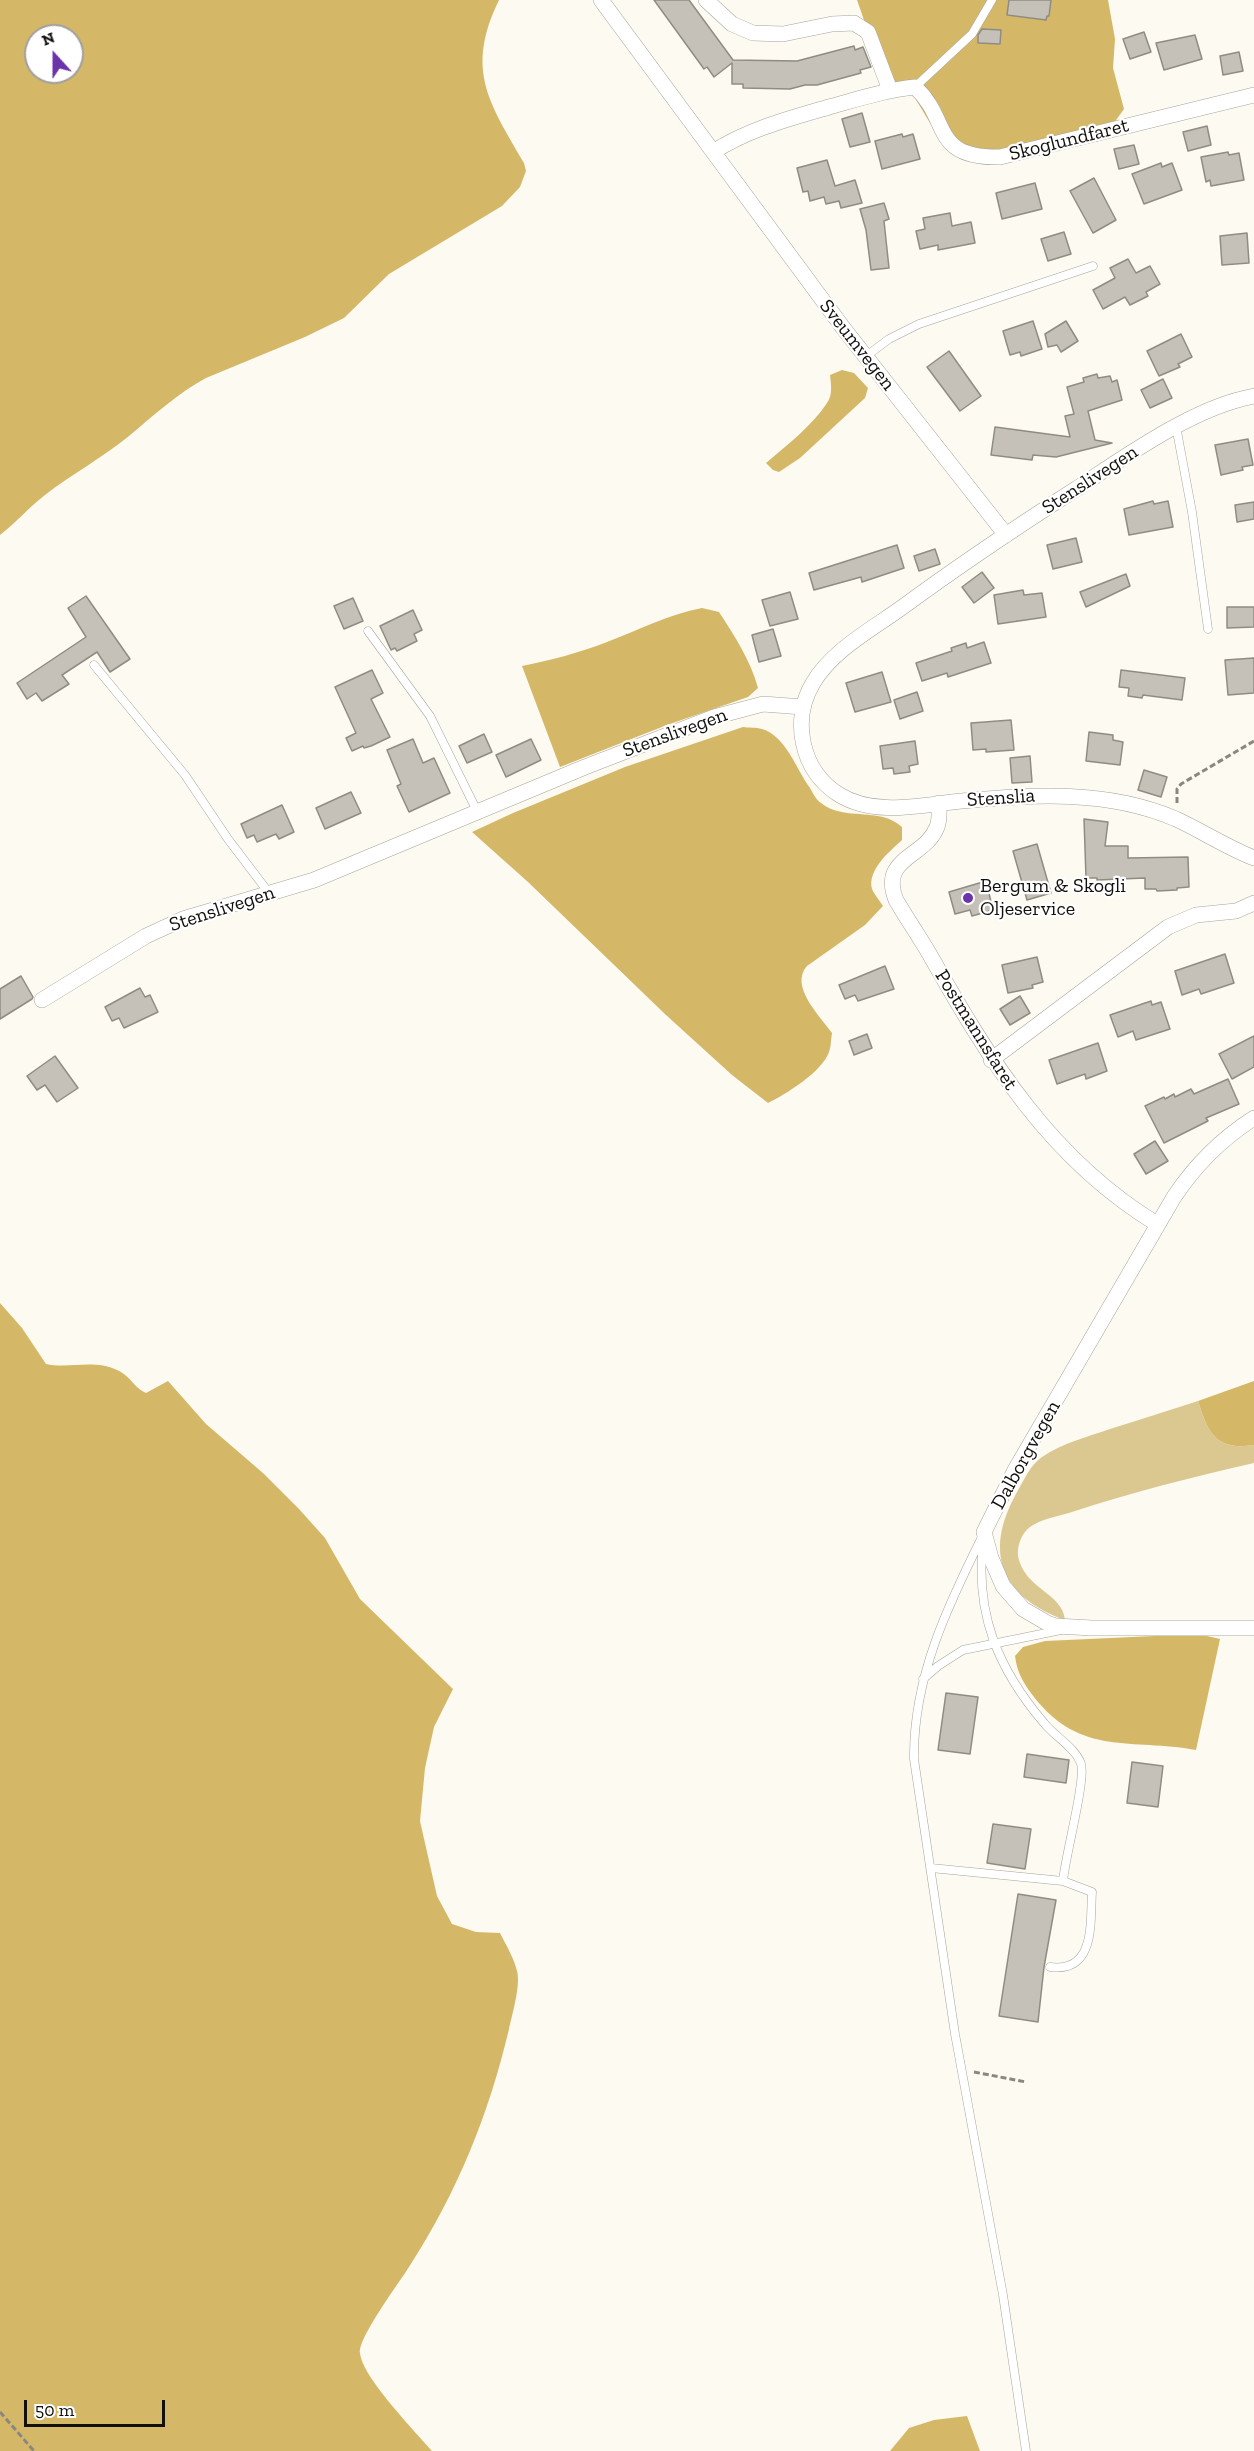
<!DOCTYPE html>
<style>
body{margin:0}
#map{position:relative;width:1254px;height:2451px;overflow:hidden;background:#fdfaf1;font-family:"Zilla Slab",serif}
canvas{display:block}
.north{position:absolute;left:24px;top:24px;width:60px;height:60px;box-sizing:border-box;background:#fff;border:2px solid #a09f9e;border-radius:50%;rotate:339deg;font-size:16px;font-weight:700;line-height:24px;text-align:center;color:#11100d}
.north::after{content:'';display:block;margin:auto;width:21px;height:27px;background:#6a34aa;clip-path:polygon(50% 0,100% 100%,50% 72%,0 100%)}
.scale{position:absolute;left:24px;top:2400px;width:141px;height:27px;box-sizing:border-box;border:3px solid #11100d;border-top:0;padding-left:8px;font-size:18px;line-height:21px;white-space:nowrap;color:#11100d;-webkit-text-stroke:4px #fff;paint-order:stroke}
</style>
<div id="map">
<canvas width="1254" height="2451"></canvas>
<div class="north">N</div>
<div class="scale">50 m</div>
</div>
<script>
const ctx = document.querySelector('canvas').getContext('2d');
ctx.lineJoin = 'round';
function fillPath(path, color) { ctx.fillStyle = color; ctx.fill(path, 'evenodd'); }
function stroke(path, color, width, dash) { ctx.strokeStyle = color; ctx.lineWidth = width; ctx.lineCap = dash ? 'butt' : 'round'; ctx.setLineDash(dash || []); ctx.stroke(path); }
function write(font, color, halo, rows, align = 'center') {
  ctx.font = font + ' "Zilla Slab",serif'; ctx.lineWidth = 4.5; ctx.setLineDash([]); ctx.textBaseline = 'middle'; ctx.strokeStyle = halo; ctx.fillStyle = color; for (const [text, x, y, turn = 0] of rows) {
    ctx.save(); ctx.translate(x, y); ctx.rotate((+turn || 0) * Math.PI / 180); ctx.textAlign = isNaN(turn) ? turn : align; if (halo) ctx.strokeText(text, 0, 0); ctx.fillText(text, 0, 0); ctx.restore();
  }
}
const green = new Path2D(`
 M1198 1401C1208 1433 1216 1451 1254 1445V1463C1193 1477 1132 1492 1072 1512 1059 1516 1041 1519 1030 1527 1021 1534 1017 1546 1018 1556 1024 1589 1063 1593 1065 1620 1002 1597 983 1554 1016 1494 1023 1482 1030 1465 1042 1457 1063 1443 1087 1437 1110 1429 1140 1420 1169 1410 1198 1401Z`);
const forest = new Path2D(`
 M0 0H499C465 70 489 102 524 163L526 171 520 187 502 206 389 274 344 318 305 337 206 378C178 393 153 416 129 436 102 458 72 474 45 495 29 507 17 522 0 535ZM36 36H72V72H36Z
 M857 0H1108L1115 39 1113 68 1124 109 1109 130 1001 161 939 138 912 93 888 89Z
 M842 370 854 373 868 388 865 398 800 458 779 472 773 470 766 463C787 445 812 426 827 403 833 395 831 384 830 375Z
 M702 608 719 612C734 635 751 661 758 688L748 697 667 725 560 767 522 666C551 660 579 653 607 642 639 630 669 614 702 608Z
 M743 727C749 728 756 727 762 729 786 736 796 769 810 788 813 793 816 800 821 803 845 822 879 806 902 827V840C890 851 867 870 872 889 874 894 880 901 883 906L865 925 807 966C789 986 820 1016 832 1033 831 1039 831 1047 829 1052 823 1071 785 1095 768 1103L732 1075 666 1015 528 882 472 832 513 813 625 767Z
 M0 1303 22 1328 46 1364C69 1369 94 1359 117 1370 132 1377 133 1387 146 1393L168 1381 206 1424 263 1473 299 1509 325 1538 360 1599 453 1689 434 1727 425 1768 420 1821 437 1896 452 1924 476 1932 500 1933C506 1945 514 1958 517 1971 521 1985 512 2015 509 2029 489 2114 457 2193 409 2267 399 2283 358 2338 360 2353 362 2377 415 2431 432 2451H0Z
 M1254 1381V1445C1216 1451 1208 1433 1198 1401Z
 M1198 1634 1220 1639 1196 1750C1131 1738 1081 1757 1034 1697 1024 1684 1017 1673 1015 1656L1023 1647 1045 1641Z
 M967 2416 980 2451H890L909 2428 934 2420Z`);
const building = new Path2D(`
 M654 0H689L733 60 797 61 854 46 855 50 863 47 871 67 860 70 861 73 817 85H805L790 89 743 88V84H732V63L714 77 707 67 704 69Z
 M1009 0H1051L1049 16H1047L1046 20 1007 15Z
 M982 29 1001 30 1000 44 978 43V35Z
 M1144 32 1151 52 1130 59 1123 39Z
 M1195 35 1202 59 1164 70 1156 43Z
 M1239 52 1243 71 1223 75 1220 56Z
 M862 113 870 142 850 147 842 119Z
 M1207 126 1211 145 1188 151 1183 132Z
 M902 134 903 137 913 134 920 159 882 169 875 141Z
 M1134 145 1139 164 1119 169 1114 149Z
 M1228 152 1229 155 1239 153 1244 180 1211 186 1210 180 1206 182 1201 157Z
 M827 160 835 186 855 180 862 203 841 208 839 201 826 204 824 197 810 201 808 191 803 192 797 168Z
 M1161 163 1162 167 1172 163 1182 190 1144 204 1132 174Z
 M1094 178 1116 220 1093 233 1070 191Z
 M1035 183 1042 209 1002 219 996 193Z
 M884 203 889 219 884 221 889 268 871 270 866 230 860 209Z
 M950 213 952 226 971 222 975 243 938 250V245L920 249 916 231 925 229 923 218Z
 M1064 232 1071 254 1048 261 1041 239Z
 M1247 233 1249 263 1222 265 1220 236Z
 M1128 259 1136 273 1150 266 1160 284 1146 292 1148 296 1130 305 1125 297 1103 309 1093 290 1115 278 1110 268Z
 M1033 321 1042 349 1021 356 1020 352 1010 355 1003 331Z
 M1066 321 1078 341 1061 352 1057 345 1048 347 1045 334Z
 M1181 334 1192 357 1178 364 1180 367 1159 376 1147 351Z
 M949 351 981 396 960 411 927 367Z
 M1097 374 1098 378 1110 376 1112 382 1117 380 1122 400 1088 411 1095 440 1112 443 1056 457 1033 455 1032 460 991 455 995 427 1070 437 1065 416 1074 414 1067 387 1084 382 1083 378Z
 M1163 379 1172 398 1150 408 1141 390Z
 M1248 439 1253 465 1242 467 1243 470 1221 475 1215 445Z
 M1153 501 1154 504 1168 501 1173 527 1129 535 1124 509Z
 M1254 502V519L1237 522 1235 505Z
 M1076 538 1082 562 1053 569 1047 545Z
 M897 545 904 568 862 582 861 577 814 590 809 573Z
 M935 549 940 564 919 571 914 556Z
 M982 572 994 588 974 603 962 587Z
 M1126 574 1130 586 1086 607 1080 592Z
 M1023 590 1024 595 1042 593 1046 617 998 624 994 595Z
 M790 592 798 619 770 626 762 600Z
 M86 596 130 659 110 672 97 652 62 675 69 684 42 701 36 693 27 699 17 683 86 637 68 608Z
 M353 598 363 621 344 629 334 606Z
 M1227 607H1254V627L1227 628Z
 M413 610 422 630 414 634 417 641 397 651 395 648 391 650 380 626Z
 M773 629 781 656 759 662 752 635Z
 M984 642 991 663 948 677 947 673 922 681 916 663 952 651 951 648 966 643 967 648Z
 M1254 658V693L1228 695 1225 660Z
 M372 670 383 693 371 699 390 737 371 746 364 748 363 746 352 751 346 738 356 733 335 687Z
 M1121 670 1185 678 1182 700 1143 695 1142 698 1128 696 1129 688 1119 687Z
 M882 672 891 702 855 712 846 683Z
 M917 692 923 711 900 719 894 700Z
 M1011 720 1014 750 986 752V749L973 750 971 723Z
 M1089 732 1113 735V740L1123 742 1120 765 1086 761Z
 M484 734 492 752 467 763 459 746Z
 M413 739 423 763 434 758 450 793 409 812 397 786 401 784 387 750Z
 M531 739 541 760 506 777 496 755Z
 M915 741 918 764 909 766 910 772 894 774 893 768 883 769 880 746Z
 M1030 756 1032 782 1012 783 1010 758Z
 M1144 770 1167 777 1161 797 1138 790Z
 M351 792 361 813 325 829 316 808Z
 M282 805 294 832 279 839 276 834 257 842 254 835 247 838 241 824Z
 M1084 819 1108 822 1105 846H1128V858L1188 857 1189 887 1177 888V890L1157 891 1156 889H1145V878L1097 880V878H1086Z
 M1037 844 1051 893 1027 900 1013 851Z
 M986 881 993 910 972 916 970 910 955 914 949 892Z
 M1225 954 1234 983 1201 994 1199 989 1182 995 1175 971Z
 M1037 957 1043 982 1032 985 1033 988 1008 993 1002 965Z
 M885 966 894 989 858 1001 855 995 845 999 839 985Z
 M21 976 33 997 32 999 0 1019V989Z
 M140 988 145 997 150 995 158 1012 124 1028 119 1018 112 1021 105 1007Z
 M1020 996 1030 1013 1010 1025 1000 1009Z
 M1151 1001 1152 1005 1161 1002 1170 1029 1136 1040 1133 1031 1118 1037 1110 1015Z
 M867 1034 872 1048 854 1055 849 1041Z
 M1254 1036V1067L1232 1079 1219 1054Z
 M1098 1043 1107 1071 1086 1079 1085 1074 1057 1084 1049 1060Z
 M55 1056 78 1088 57 1102 45 1085 37 1090 27 1076Z
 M1228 1079 1239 1104 1206 1118 1208 1121 1164 1143 1145 1106 1164 1097 1165 1099 1174 1094 1175 1097 1191 1089 1194 1094Z
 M1155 1141 1168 1161 1146 1174 1134 1154Z
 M946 1693 978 1697 970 1754 938 1750Z
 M1027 1754 1069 1760 1066 1783 1024 1777Z
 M1132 1762 1163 1766 1158 1807 1127 1803Z
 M993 1824 1031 1829 1025 1869 987 1863Z
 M1018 1894 1056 1900 1044 1967 1038 2022 999 2016Z`);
const path = new Path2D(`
 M1177 803V789L1181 784 1254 741
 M974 2072 1026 2082
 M0 2412 34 2451`);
const service = new Path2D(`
 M915 87 972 34 992 0
 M865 357 889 339 919 324 1093 266
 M1176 426 1192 512 1208 629
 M368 631 430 716 477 811
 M94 665 185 775 228 839 269 893
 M984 1533C948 1605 913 1677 914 1759L955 2034 1003 2295 1026 2451
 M983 1543C975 1614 998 1669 1044 1723 1054 1736 1076 1748 1081 1764 1086 1780 1065 1857 1063 1881
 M923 1679 938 1666 963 1650 1061 1630
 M931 1868 1063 1881 1092 1892C1090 1922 1096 1973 1050 1967`);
const minor = new Path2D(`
 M601 0 844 329 1006 535
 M706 0 732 24 753 33 783 34 832 24 854 23 868 32 890 90
 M713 152C749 129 788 119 829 107 858 99 886 90 915 87 951 120 930 158 1000 157L1254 95
 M1254 396C1227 401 1202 412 1178 425 1142 444 1109 467 1076 489 1018 526 960 565 904 606 874 628 832 650 813 683 791 720 801 770 838 794 874 817 921 805 961 801 1034 795 1106 789 1176 819 1202 831 1226 847 1254 858
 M939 803C939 811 940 820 937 827 925 858 879 857 896 900 907 919 919 936 930 955 990 1061 1050 1159 1157 1224
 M42 1000 146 936 183 919 314 880 585 767 714 717 763 704 803 707
 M991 1060 1168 927 1196 915 1236 911 1254 903
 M1254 1118C1221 1139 1196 1164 1174 1197L1015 1470 984 1532 991 1558 1003 1586 1023 1609 1047 1623 1056 1626 1092 1628H1254`);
const markers = [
 [968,898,6,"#6a34aa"]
];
const streetNames = [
 ["Skoglundfaret",1069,140,-14],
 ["Sveumvegen",857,345,52],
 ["Stenslivegen",1090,480,-33],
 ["Stenslivegen",675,733,-20],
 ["Stenslia",1001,798,-4],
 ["Stenslivegen",222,909,-18],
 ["Postmannsfaret",976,1030,58],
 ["Dalborgvegen",1026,1455,-61]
];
const poiNames = [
 ["Bergum & Skogli",980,886],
 ["Oljeservice",980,909]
];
fillPath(green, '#dbc790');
fillPath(forest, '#d5b867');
fillPath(building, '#c5c1b9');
stroke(building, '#8f8c83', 1.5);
stroke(service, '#a7a49c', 9);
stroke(minor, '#a7a49c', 16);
stroke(path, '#898781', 3, [6, 3]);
stroke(service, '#fff', 8);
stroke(minor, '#fff', 15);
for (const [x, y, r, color] of markers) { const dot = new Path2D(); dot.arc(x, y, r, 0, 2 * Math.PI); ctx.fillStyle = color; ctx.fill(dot); stroke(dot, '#fff', 2); }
write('20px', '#11100d', '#fff', streetNames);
write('20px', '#11100d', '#fff', poiNames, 'left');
</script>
